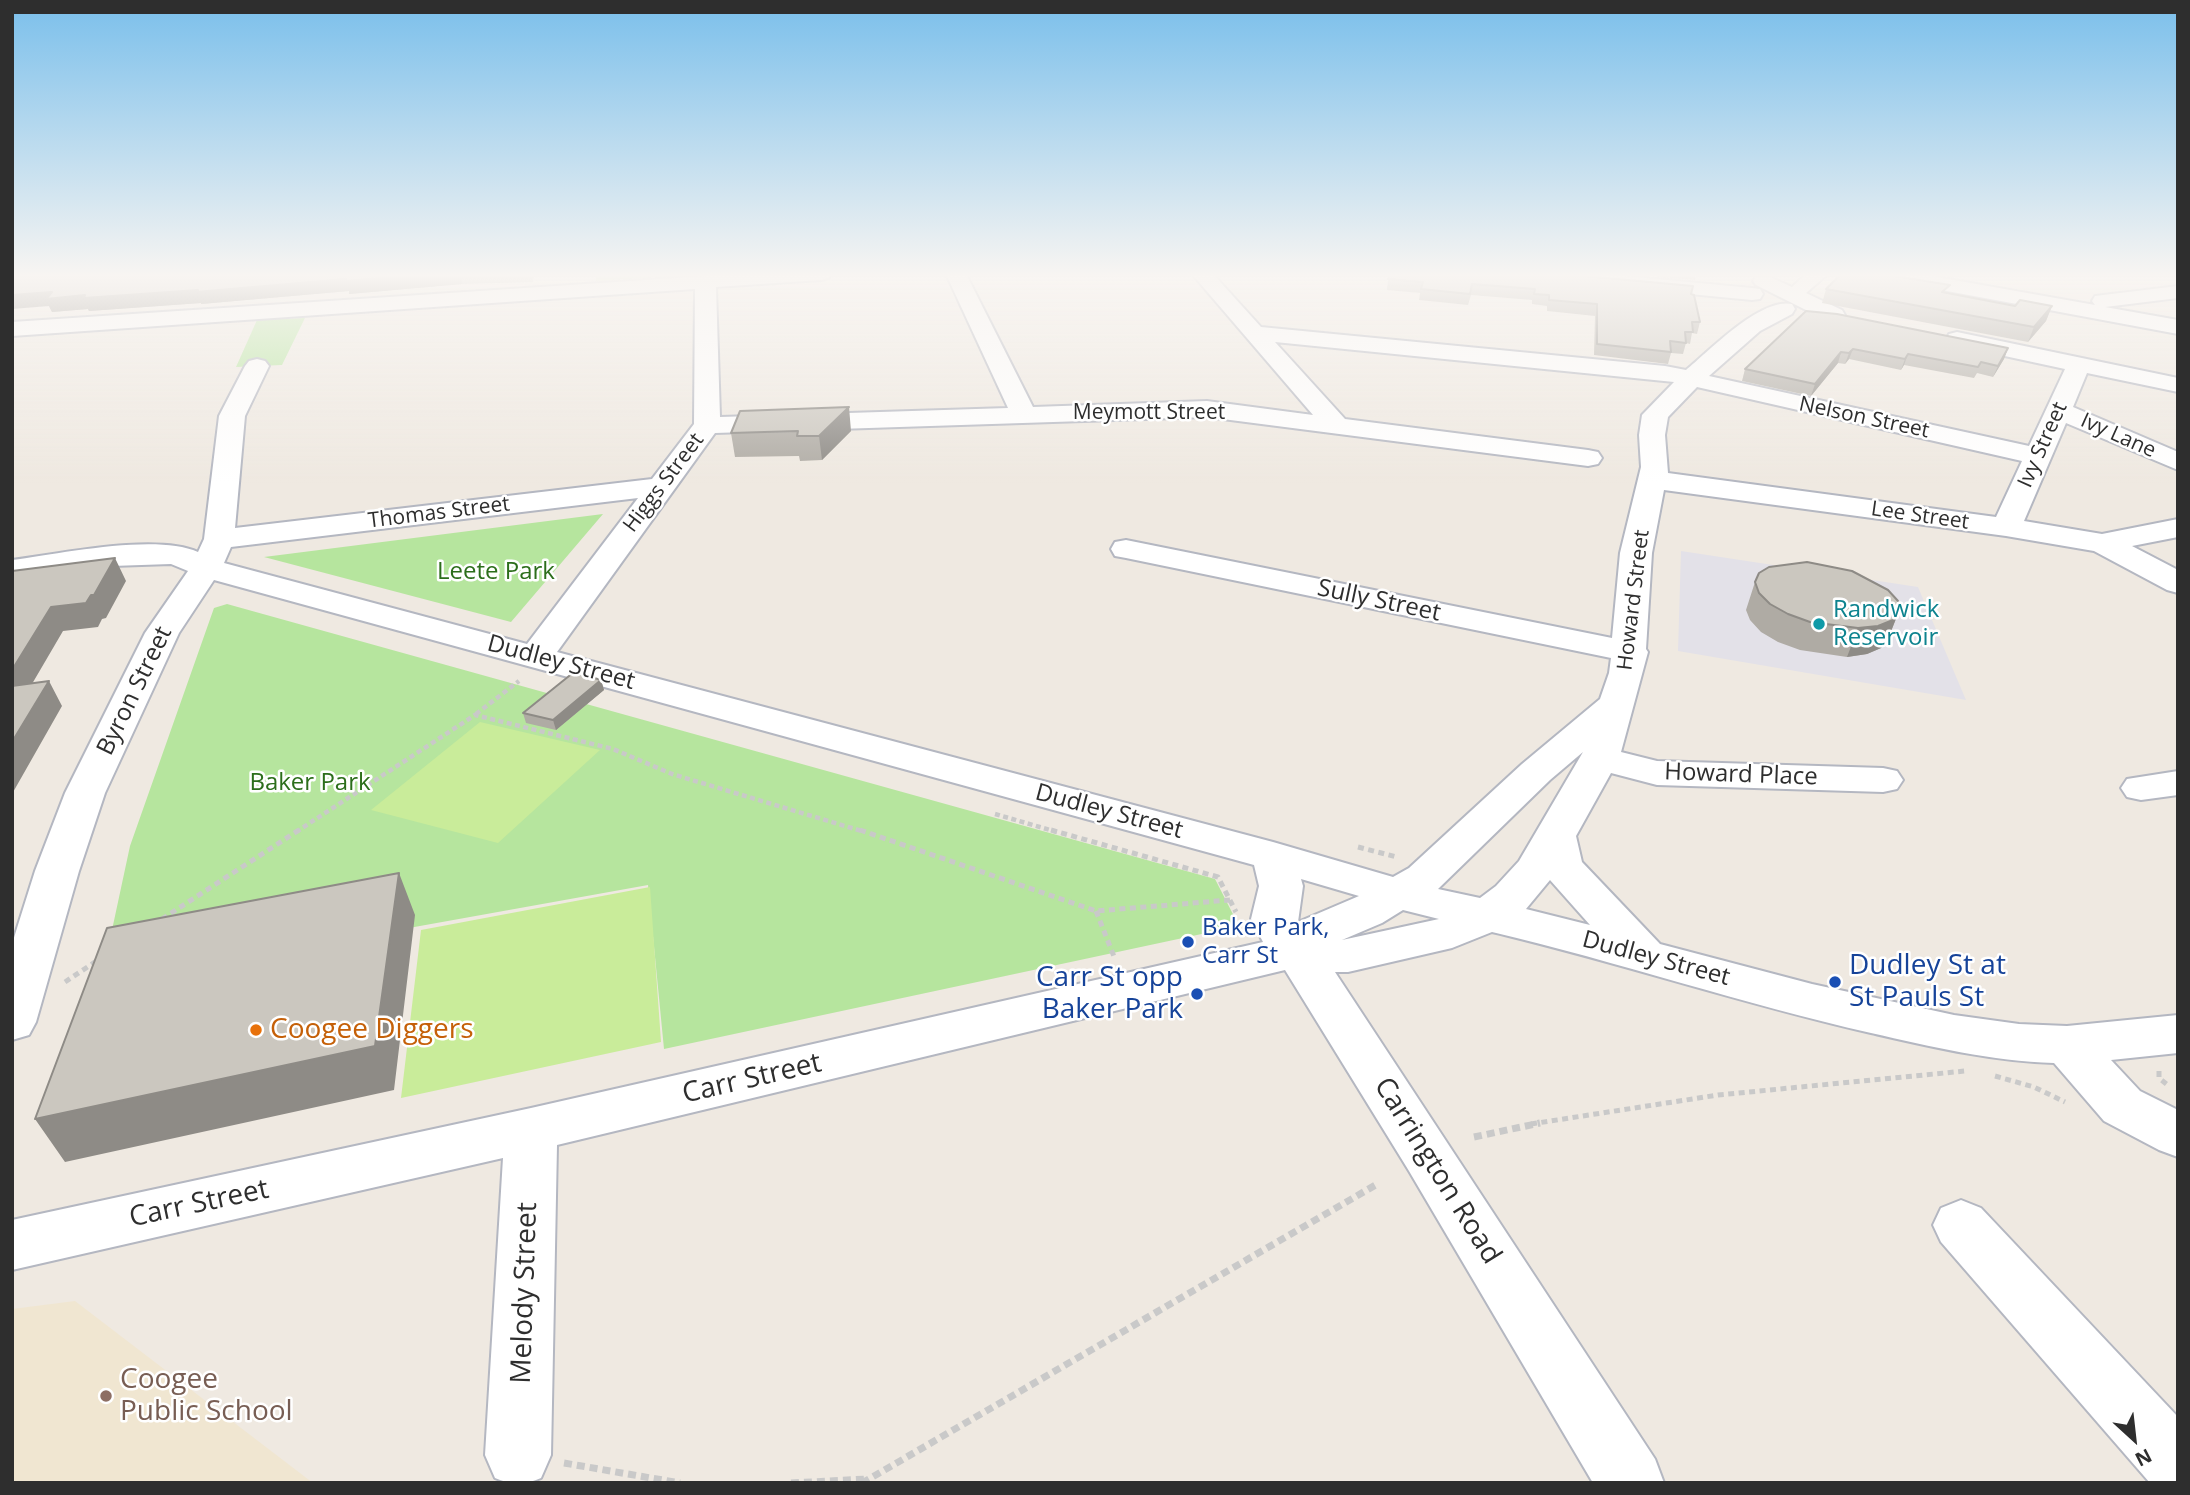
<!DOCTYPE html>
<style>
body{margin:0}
#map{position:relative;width:2190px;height:1495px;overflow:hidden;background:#efe9e1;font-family:"Open Sans",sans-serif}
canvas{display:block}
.frame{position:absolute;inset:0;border:14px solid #2e2e2e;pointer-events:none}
.north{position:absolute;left:2099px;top:1404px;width:70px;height:70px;-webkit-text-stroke:5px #fff;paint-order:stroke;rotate:153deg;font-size:19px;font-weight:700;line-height:28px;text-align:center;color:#2e2e2e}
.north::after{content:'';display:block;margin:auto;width:24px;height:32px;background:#2e2e2e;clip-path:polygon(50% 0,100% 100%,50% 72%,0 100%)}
</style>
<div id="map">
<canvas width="2190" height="1495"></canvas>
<div class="frame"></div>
<div class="north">N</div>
</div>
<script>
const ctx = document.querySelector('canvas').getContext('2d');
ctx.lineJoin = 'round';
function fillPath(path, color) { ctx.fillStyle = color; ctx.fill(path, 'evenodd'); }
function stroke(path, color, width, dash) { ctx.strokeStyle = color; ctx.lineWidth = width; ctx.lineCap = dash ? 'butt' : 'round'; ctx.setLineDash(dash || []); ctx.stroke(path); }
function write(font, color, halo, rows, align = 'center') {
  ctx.font = font + ' "Open Sans",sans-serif'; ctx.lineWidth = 5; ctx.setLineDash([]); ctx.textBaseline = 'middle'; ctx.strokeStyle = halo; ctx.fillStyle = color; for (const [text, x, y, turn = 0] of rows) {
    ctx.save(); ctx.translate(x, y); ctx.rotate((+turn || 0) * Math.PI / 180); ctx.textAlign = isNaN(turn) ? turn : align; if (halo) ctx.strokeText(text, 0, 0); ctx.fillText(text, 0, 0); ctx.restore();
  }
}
const industrial = new Path2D(`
 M1681 551 1918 587 1966 700 1678 651Z`);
const education = new Path2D(`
 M75 1301 313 1483H12V1309Z`);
const green = new Path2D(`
 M596 274H713L596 281Z
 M305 318 282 365 236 367 257 320Z
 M603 514 511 622 264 557Z
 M227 604 1215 879 1239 926 664 1049 648 885 381 933 103 972 130 846 214 608Z`);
const pitch = new Path2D(`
 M480 722 600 750 498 843 371 810Z
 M650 887 661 1042 401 1098 421 930Z`);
const pathFar2 = new Path2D(`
 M476 714 519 681
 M995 814 1057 832
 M296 832 475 715 613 749 672 774 865 832`);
const pathFar1 = new Path2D(`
 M860 830 1096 911 1230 900
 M1051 830 1218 877 1236 912
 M1358 847 1397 857
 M1096 911 1115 959
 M162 919 299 830
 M65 982 98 960
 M2159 1071V1078L2169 1086
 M1995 1076 2034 1087 2065 1102
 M1531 1124 1718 1095 1965 1071`);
const path = new Path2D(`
 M1474 1137 1540 1123
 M564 1463 680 1483
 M791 1483 867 1479
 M862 1483 1379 1183`);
const minor = new Path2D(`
 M736 274H831L828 278 821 280 716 287 720 417 1008 408 946 274H966L1033 407 1207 401 1313 415 1192 274H1213L1261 327 1665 366 1686 370C1709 351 1761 297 1792 304L1795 309 1792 314 1760 331 1709 376 2029 446 2065 369 1949 344 1946 339 1949 334 1957 332 2178 378V392L2087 373 2073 407 2178 452V470L2066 423 2024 521 2102 534 2178 519V537L2132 546 2178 570V593L2167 590 2094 551 2006 536 1664 490 1652 553 1646 649 1648 652 1621 752 1657 761 1883 768 1897 771 1903 780 1897 789 1883 792 1657 785 1611 773 1576 836 1582 862 1660 944 1812 984 1954 1015 2019 1024 2067 1026 2178 1015V1053L2111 1060 2140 1091 2178 1110V1157L2159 1150 2104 1121 2054 1063C1991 1061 1932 1047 1871 1033 1743 1004 1619 962 1492 932L1452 948 1348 972H1335L1655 1459 1664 1483H1593L1409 1171 1285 970 557 1145 551 1455 541 1478C526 1485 510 1485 495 1478L485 1455 503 1158 12 1270V1220L531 1108 1263 942 1251 919 1259 886 1254 865 214 580 179 633 105 793 79 871 36 1022 29 1035 12 1040V944L35 871 65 793 145 633 188 571 171 564 112 566 12 579V560C59 554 156 533 198 552L204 539 219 416 245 366 249 361 257 359 265 361 269 366 245 416 235 528 652 479 694 424 695 289 12 336V322ZM1275 342 1674 382 1642 415 1639 435 1641 467 1620 553 1612 638 1126 540 1115 542 1111 549 1115 556 1126 558 1611 658 1609 673 1600 699 1522 764 1409 868 1393 877 1273 842 557 652 715 433 1207 417 1588 466 1598 464 1602 458 1598 452 1588 450 1345 419ZM1697 387 2022 461 1996 517 1668 473 1665 435 1668 417ZM638 498 527 644 224 563 231 547ZM1583 752 1519 861 1496 886 1480 898 1438 889 1550 780ZM1301 879 1359 896 1298 922 1303 886ZM1550 880 1590 925 1526 909ZM1403 910 1439 919 1342 940 1382 923Z
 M1534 274H1604L1752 288 1760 289 1763 294 1760 299 1752 300 1544 280 1537 278Z
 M1806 274H1828L1806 293 1842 310 1845 315 1842 320H1826L1756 285 1753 281 1756 277H1770L1792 287Z
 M1878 274H1920L2095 305 2092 301 2095 296 2103 295 2178 286V298L2105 307 2178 320V334L1888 280 1881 278Z
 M2178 771V795L2141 800 2127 797 2121 788 2127 779Z
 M1961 1200 1981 1208 2178 1417V1483H2150L1941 1242 1933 1225 1941 1208Z`);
const wall = new Path2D(`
 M12 274H534L533 282 462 284 349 294V291L201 304V303L89 311 88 309 52 312 49 306Z
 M1627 274H1696L1695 280Z
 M1388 279 1691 294 1700 322 1697 334 1692 333 1690 344 1686 343 1683 354 1671 353 1668 364 1594 355 1595 316 1547 311V306L1532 304V300L1471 295 1468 305 1419 300 1420 293 1387 290Z
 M1826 289 1947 293 2015 306H2052L2046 321 2028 342 1822 303Z
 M1806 311 2008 348 2004 359 1993 377 1977 373 1974 378 1904 365 1901 370 1849 359 1845 364 1838 363 1811 396 1742 381 1745 369Z
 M851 431 822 460 800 461 799 456 735 457 731 433Z
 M1755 582 1899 611 1888 639 1881 648 1867 654 1847 657 1800 650 1778 642 1761 632 1750 620 1746 610Z
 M601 680 604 690 556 730 526 723 523 713Z`);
const shadedWall = new Path2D(`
 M438 274H459L462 284 349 294V291L201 304V303L89 311 88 309 52 312 49 306 12 309V295L52 292Z
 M2052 306 2046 321 2028 342 2034 327Z
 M2008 348 2004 359 1993 377 1998 366Z
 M1853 349 1849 359 1845 364 1849 353Z
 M1841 352 1838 363 1811 396 1815 384Z
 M1908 354 1904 365 1901 370 1905 359Z
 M849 407 851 431 822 460 819 436Z
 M115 558 126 581 106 618 102 619 98 627 63 631 15 713 12 707V670L51 607 91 595Z
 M1899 611 1888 639 1881 648 1867 654 1847 657 1858 628Z
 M601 680 604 690 556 730 553 720Z
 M49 681 62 706 12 794V742Z
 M399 873 415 915 394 1090 65 1162 35 1119Z`);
const building = new Path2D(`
 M12 274H438L345 281 346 279 196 292 198 290 84 298 85 295 46 299 52 292 12 295Z
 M1391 274H1562L1693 286 1691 294 1694 295 1700 322H1692L1693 332H1685L1686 343 1670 341 1671 352 1597 344V304L1549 300V295L1534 294 1535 289 1472 284 1470 294 1421 289 1423 282 1388 279Z
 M1841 274H1882L1950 285 1942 292 2015 306 2020 300 2052 306 2034 327 1826 289Z
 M1806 311 1837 314 2008 348 1998 366 1981 362 1978 367 1908 354 1905 359 1853 349 1849 353 1841 352 1815 384 1745 369Z
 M849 407 819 436H797L798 431 731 433 740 411Z
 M115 558 94 595H91L86 603 51 607 12 670V571Z
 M1807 562 1852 571 1888 590 1898 601 1899 611 1893 620 1878 626 1858 628 1810 622 1788 614 1770 604 1759 593 1755 582 1759 573 1769 567Z
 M574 672 601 680 553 720 523 713Z
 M49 681 12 742V686Z
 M399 873 375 1046 35 1119 107 928Z`);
const markers = [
 [1819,624,7,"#0f9aa8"],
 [1188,942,7,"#1a4fb4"],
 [1835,982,7,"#1a4fb4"],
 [1197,994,7,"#1a4fb4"],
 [256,1030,7,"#e8710a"],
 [106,1396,7,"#8d6e63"]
];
const farStreetnames = [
 ["Meymott Street",1149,413],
 ["Nelson Street",1864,418,12],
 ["Ivy Lane",2118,436,24],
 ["Ivy Street",2043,445,-66],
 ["Higgs Street",664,483,-53],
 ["Thomas Street",439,513,-7],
 ["Lee Street",1920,516,8],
 ["Howard Street",1634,600,-83]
];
const parkNames = [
 ["Leete Park",496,572],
 ["Baker Park",310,783]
];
const streetNames = [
 ["Sully Street",1379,601,12],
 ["Dudley Street",561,663,15],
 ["Byron Street",135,691,-64],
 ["Howard Place",1741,775,2],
 ["Dudley Street",1109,812,15],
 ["Dudley Street",1656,959,15]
];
const cultureNames = [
 ["Randwick",1833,610],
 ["Reservoir",1833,638]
];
const transitNames = [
 ["Baker Park,",1202,928],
 ["Carr St",1202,956]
];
const nearTransitnames = [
 ["Dudley St at",1849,966],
 ["St Pauls St",1849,998],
 ["Carr St opp",1183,978,"right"],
 ["Baker Park",1183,1010,"right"]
];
const nearFoodnames = [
 ["Coogee Diggers",270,1030]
];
const nearStreetnames = [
 ["Carr Street",752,1079,-13],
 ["Carrington Road",1437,1171,58],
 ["Carr Street",199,1204,-12],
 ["Melody Street",525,1293,-88]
];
const nearEducationnames = [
 ["Coogee",120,1380],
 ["Public School",120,1412]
];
fillPath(industrial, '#e3e1e8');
fillPath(education, '#f0e6d1');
fillPath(green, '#b6e59e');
fillPath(pitch, '#c9ec9a');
stroke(minor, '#b4b7c1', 4);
stroke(pathFar2, '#c9c9c9', 4.5, [5, 3.5]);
stroke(pathFar1, '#c9c9c9', 5, [6, 4.5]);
stroke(path, '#c9c9c9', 7, [8, 5]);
fillPath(minor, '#fff');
fillPath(wall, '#afaba4');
fillPath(shadedWall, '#8e8b86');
fillPath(building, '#cbc7bf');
stroke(building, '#8e8b86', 2);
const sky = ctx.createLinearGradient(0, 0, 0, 483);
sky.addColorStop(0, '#7abfeb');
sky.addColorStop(0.57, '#f8f5f2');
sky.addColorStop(1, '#f8f5f200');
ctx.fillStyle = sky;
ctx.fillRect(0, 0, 2190, 483);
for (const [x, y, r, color] of markers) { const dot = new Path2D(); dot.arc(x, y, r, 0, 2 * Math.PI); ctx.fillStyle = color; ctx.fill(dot); stroke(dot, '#fff', 2.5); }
write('21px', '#2e2e2e', '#fff', farStreetnames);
write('24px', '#2c6e1b', '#fff', parkNames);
write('24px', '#2e2e2e', '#fff', streetNames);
write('24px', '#0d838f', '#fff', cultureNames, 'left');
write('24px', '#164399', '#fff', transitNames, 'left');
write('28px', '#164399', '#fff', nearTransitnames, 'left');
write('28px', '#c56008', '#fff', nearFoodnames, 'left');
write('28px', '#2e2e2e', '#fff', nearStreetnames);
write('28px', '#785e54', '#fff', nearEducationnames, 'left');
</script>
